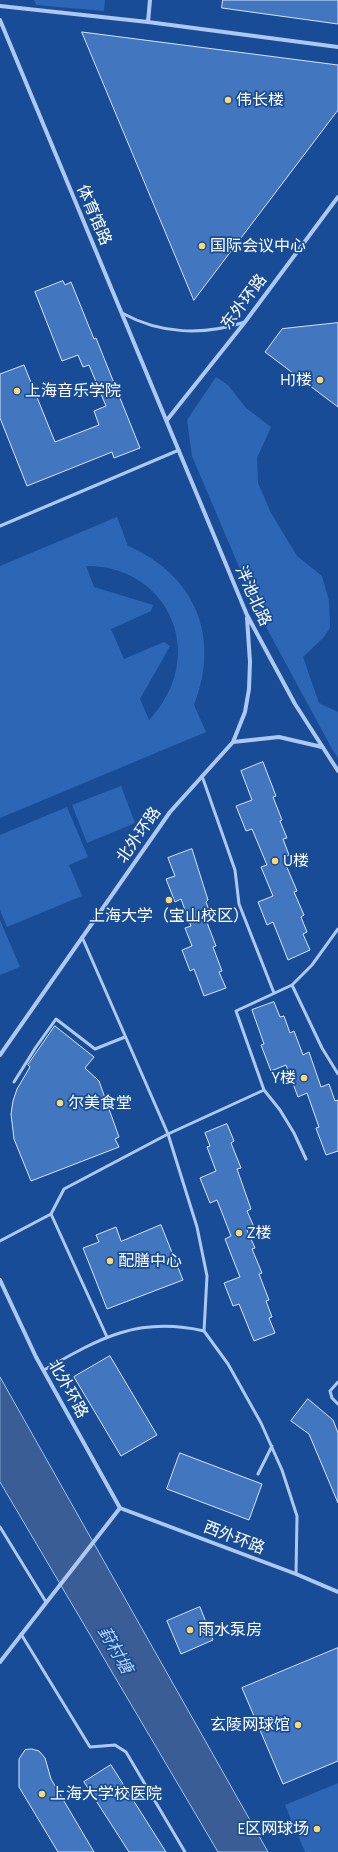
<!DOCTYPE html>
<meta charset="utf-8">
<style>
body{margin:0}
canvas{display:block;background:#194c97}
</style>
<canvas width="338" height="1852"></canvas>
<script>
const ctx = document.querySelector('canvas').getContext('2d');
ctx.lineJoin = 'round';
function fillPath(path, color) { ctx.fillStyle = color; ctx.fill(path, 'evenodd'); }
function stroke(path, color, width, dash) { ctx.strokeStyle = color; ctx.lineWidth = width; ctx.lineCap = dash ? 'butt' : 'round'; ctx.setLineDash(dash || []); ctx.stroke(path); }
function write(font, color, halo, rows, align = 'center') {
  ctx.font = font + ' "Alegreya Sans","Noto Sans SC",sans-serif'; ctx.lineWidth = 3.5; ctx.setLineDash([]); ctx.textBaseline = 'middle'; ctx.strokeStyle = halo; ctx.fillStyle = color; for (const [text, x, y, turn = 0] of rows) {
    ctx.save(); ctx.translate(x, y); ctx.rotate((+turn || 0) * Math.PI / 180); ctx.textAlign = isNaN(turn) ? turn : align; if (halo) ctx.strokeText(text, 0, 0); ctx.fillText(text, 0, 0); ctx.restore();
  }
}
const green = new Path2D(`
 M34 0H105L104 11 36 5Z
 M216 377 228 385 246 408 271 427 257 458 258 483 271 513 297 556 322 576 329 601 330 628 323 638 303 657 319 703 338 712V758L331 747 259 614 192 456 187 420Z
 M117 517 128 546C195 575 221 637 194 705L206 732 0 818V566ZM86 566C172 566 208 659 149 720L140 699 170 646 164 642 124 659 111 629 151 611 153 605 94 587Z
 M121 786 135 823 87 843 72 805Z
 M67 807 88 857 69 865 82 896 7 927 0 910V835Z
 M0 920 20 967 0 975Z
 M338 1783V1852H305L285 1805Z`);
const water = new Path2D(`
 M0 1377 268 1852H218L0 1482Z`);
const building = new Path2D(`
 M223 0H338V24L222 8Z
 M82 32 338 65V110L194 300Z
 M63 281 65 285 71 282 94 339 96 338 140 448 114 458 112 452 27 486 0 418V374L24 365 55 442 99 425 94 411 106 406 89 365 83 367 78 355 62 361 35 292Z
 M338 323V407L265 352 282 329Z
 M263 762 276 796 273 797 282 820 280 821 287 838 283 839 289 855 283 858 297 891 294 892 304 915 301 917 307 932 303 934 310 950 288 960 273 922 267 925 258 902 273 896 261 867 267 865 252 829 246 831 236 806 252 800 241 771Z
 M192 849 208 900 206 902 212 918 206 920 216 946 213 947 222 971 219 972 226 988 204 996 194 969 190 971 182 950 192 946 185 928 191 926 181 899 175 902 166 879 175 876 168 858Z
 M274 1002 280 1017 284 1016 290 1033 294 1031 303 1055 309 1052 321 1087 329 1084 335 1101 338 1100V1151L326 1155 316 1128 319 1127 307 1093 298 1097 286 1065 271 1071 261 1045 264 1044 252 1010Z
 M55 1026 94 1057 85 1068 99 1081 119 1137 115 1139 119 1147 31 1181 14 1139 11 1114 13 1101 17 1089 30 1067 28 1065Z
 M227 1124 234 1141 231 1143 241 1168 237 1169 251 1209 247 1211 254 1227 247 1230 255 1248 252 1249 262 1273 259 1274 269 1300 266 1301 272 1317 269 1318 275 1333 254 1341 239 1304 233 1306 224 1283 240 1277 225 1239 231 1236 217 1200 210 1203 200 1178 216 1171 207 1147 210 1146 205 1133Z
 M161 1225 183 1280 107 1309 83 1248 99 1242 96 1235 116 1227 121 1241Z
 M110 1356 157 1435 121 1456 74 1377Z
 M308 1399 333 1420 338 1433V1503L309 1434 291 1421Z
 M180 1453 262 1484 249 1520 167 1489Z
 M200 1607 213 1640 181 1654 167 1621Z
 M338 1648V1761L283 1784 242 1688Z
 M32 1749 39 1751 45 1758 51 1779 94 1852H58L19 1787V1759L25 1750Z
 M111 1765 166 1852H129L84 1782Z`);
const lane = new Path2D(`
 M122 313C160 334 203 336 245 322
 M0 526 179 450
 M202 776 235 870 239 904 274 993
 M82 937 168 1134 197 1227 207 1276 204 1331 228 1364 261 1423 282 1470 297 1516 296 1574
 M292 985 322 1048 338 1074
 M14 1082 36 1047 56 1019 95 1049 125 1037
 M306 1159 294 1133 280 1110 264 1090 236 1011 292 985 312 965 338 929
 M51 1214 107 1337
 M0 1241 51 1214 64 1189 168 1134 264 1090
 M44 1370C100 1338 138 1316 204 1331
 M338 1382 330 1391 332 1398 338 1404
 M258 1474 272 1446
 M0 1527 46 1602
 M21 1634 90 1747 115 1745 126 1752 185 1852`);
const street = new Path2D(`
 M0 6 148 22 338 47
 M0 20 247 615 295 704 338 771
 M148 22 150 0
 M167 420 245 322 338 197
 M233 742 279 737 322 747
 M0 1055 170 812 233 742 245 712 249 689 250 662 247 618
 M0 1280 36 1357 120 1508
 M120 1508 296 1574 338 1592
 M0 1662 120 1508`);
const markers = [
 [228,100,4,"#ffd96c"],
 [202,246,4,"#ffd96c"],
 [320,380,4,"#ffd96c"],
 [17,391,4,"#ffd96c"],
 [275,861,4,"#ffd96c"],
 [169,900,4,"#ffd96c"],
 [304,1078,4,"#ffd96c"],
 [60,1103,4,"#ffd96c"],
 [239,1233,4,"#ffd96c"],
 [110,1261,4,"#ffd96c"],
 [190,1630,4,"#ffd96c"],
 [298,1725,4,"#ffd96c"],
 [42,1794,4,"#ffd96c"],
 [317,1829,4,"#ffd96c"]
];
const poiNames = [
 ["伟长楼",236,100],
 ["国际会议中心",210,246],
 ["HJ楼",312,380,"right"],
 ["上海音乐学院",25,391],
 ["U楼",283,861],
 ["上海大学（宝山校区）",169,916,"center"],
 ["Y楼",296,1078,"right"],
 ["尔美食堂",68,1103],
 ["Z楼",247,1233],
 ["配膳中心",118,1261],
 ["雨水泵房",198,1630],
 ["玄陵网球馆",290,1725,"right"],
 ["上海大学校医院",50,1794],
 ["E区网球场",309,1829,"right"]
];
const streetNames = [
 ["体育馆路",94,215,67],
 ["东外环路",244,302,-53],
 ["泮池北路",253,596,66],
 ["北外环路",139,835,-55],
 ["北外环路",68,1389,61],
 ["西外环路",234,1538,21]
];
const waterNames = [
 ["葑村塘",115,1650,60]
];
fillPath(green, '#2d66b4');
fillPath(water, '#395d94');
stroke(water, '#a0c4f3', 1);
fillPath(building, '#4276be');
stroke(building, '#d4e5fb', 1);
stroke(lane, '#adc9f1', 3);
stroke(street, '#adc9f1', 4);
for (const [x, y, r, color] of markers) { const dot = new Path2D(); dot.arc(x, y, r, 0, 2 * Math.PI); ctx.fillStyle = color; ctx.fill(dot); stroke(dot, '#194c97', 1.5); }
write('16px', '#fff', '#194c97', poiNames, 'left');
write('16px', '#fff', '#194c97', streetNames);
write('italic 17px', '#b9d4f7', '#194c97', waterNames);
</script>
